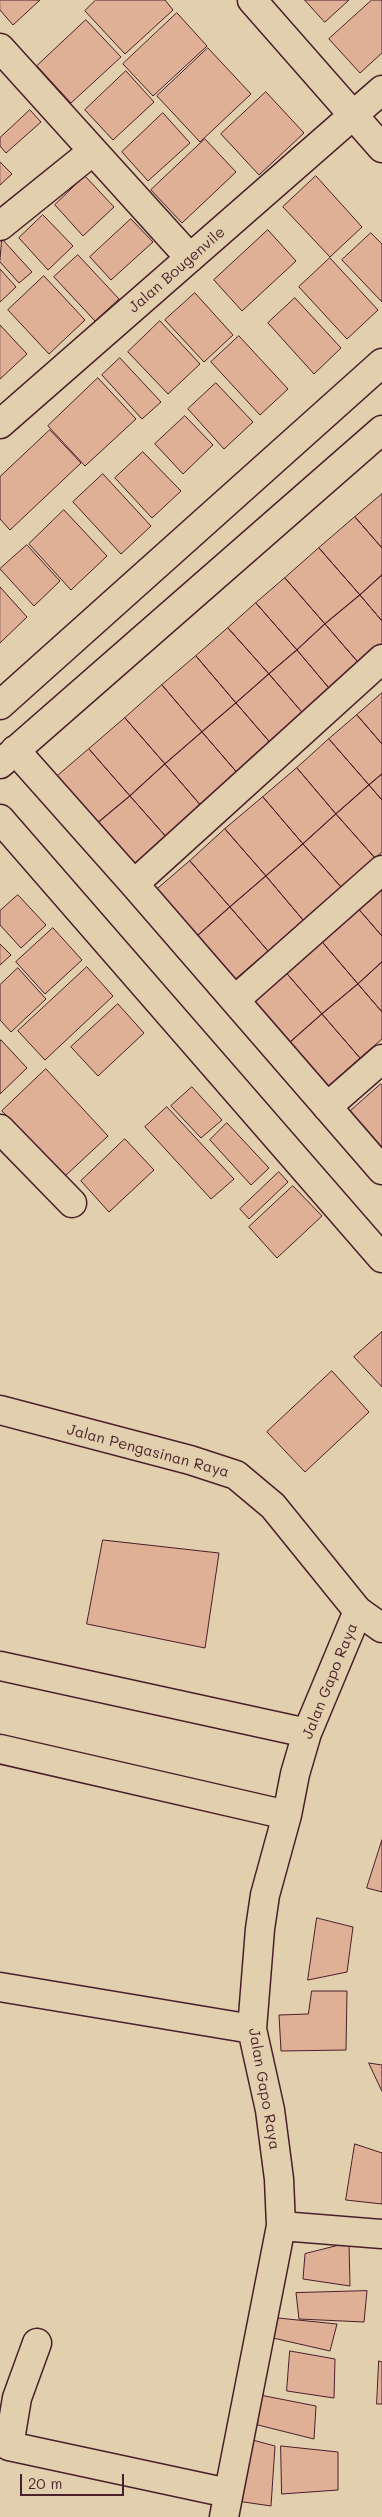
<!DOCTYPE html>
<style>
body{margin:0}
#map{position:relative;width:382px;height:2517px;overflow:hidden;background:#e2cfad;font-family:Mali,sans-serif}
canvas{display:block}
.scale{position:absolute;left:20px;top:2474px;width:104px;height:22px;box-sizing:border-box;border:2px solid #4a1f2b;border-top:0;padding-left:6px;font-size:15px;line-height:18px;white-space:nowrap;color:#4a1f2b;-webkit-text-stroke:4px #e2cfad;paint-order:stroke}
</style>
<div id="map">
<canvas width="382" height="2517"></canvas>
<div class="scale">20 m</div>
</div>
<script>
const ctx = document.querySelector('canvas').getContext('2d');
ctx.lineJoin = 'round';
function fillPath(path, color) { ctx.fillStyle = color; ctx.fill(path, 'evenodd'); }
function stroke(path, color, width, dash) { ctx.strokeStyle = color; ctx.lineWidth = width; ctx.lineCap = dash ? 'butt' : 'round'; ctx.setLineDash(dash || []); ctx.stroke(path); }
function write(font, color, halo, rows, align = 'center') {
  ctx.font = font + ' Mali,sans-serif'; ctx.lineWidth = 4; ctx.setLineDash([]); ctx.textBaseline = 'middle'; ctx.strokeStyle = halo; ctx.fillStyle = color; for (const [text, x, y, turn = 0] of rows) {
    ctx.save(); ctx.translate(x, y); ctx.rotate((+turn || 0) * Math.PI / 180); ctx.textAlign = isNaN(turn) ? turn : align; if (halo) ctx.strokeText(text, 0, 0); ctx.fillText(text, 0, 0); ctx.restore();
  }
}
const building = new Path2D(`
 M0 0H40L13 25 0 10Z
 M96 0H165L173 10 125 54 85 11Z
 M305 0H349L325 22Z
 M372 0H382V53L360 73 329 39Z
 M177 13 207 46 153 96 123 64Z
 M86 20 121 57 71 103 37 66Z
 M208 48 251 94 200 142 157 96Z
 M126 71 154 102 113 140 85 110Z
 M266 92 304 133 259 175 221 134Z
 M30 110 41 122 6 153 0 146V138Z
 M163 113 190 143 148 181 122 152Z
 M205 139 236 172 182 223 151 190Z
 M0 162 12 174 0 185Z
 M85 176 114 207 83 236 55 205Z
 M316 176 362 227 330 257 283 207Z
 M43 215 73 246 48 270 19 238Z
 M131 219 153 242 111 280 90 257Z
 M268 230 296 261 242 311 214 280Z
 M371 233 382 244V302L342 260Z
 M2 239 32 272 19 283 0 262Z
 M78 255 119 299 95 321 54 277Z
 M330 258 378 310 347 339 299 287Z
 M0 269 16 287 0 302Z
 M44 276 85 320 49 354 8 310Z
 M195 293 233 335 204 362 165 320Z
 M295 298 341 348 314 374 268 323Z
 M160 321 200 364 168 394 128 352Z
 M0 325 27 354 0 379Z
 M239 336 288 389 260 415 211 362Z
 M120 358 161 402 142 419 102 375Z
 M98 378 136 419 85 466 48 426Z
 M216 383 253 422 224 449 188 409Z
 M185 416 213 445 183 474 155 444Z
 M50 430 81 463 10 530 0 519V477Z
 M143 452 181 491 152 518 115 478Z
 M103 474 151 526 121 554 73 502Z
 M382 494V548L355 517Z
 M64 510 107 556 71 590 29 544Z
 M355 517 382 548V575L360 595 319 548Z
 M27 545 60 581 34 606 0 569Z
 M319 548 360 595 325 624 285 578Z
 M382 575V621L360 595Z
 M285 578 325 624 297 650 256 603Z
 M0 587 27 617 0 643Z
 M360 595 382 621V652L363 668 325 624Z
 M256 603 297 650 269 674 228 628Z
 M325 624 363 668 334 694 297 650Z
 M228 628 269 674 236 703 196 656Z
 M297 650 334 694 307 718 269 674Z
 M196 656 236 703 202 732 162 685Z
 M269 674 307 718 274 747 236 703Z
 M162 685 202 732 165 764 125 718Z
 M382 693V744L357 715Z
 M236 703 274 747 240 776 202 732Z
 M357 715 382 744V774L369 785 329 739Z
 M125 718 165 764 130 796 89 749Z
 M202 732 240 776 203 808 165 764Z
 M329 739 369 785 336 814 297 768Z
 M89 749 130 796 94 826 54 779Z
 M165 764 203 808 168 839 130 796Z
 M297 768 336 814 303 844 263 797Z
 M382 774V800L369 785Z
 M369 785 382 800V852L375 858 336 814Z
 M130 796 168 839 132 870 94 826Z
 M263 797 303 844 266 876 225 829Z
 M336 814 375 858 341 887 303 844Z
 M225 829 266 876 230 907 190 861Z
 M303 844 341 887 303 920 266 876Z
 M190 861 230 907 195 938 155 891Z
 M266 876 303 920 268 951 230 907Z
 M382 881V936L355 905Z
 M18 895 46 925 21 948 0 925V911Z
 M355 905 382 936V962L358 984 318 937Z
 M230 907 268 951 233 981 195 938Z
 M53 928 82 960 45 994 16 962Z
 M318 937 358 984 322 1014 282 968Z
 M0 944 11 955 0 965Z
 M382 962V1012L358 984Z
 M87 967 113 996 45 1060 18 1031Z
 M18 968 46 999 11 1032 0 1020V985Z
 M282 968 322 1014 287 1045 247 998Z
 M358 984 382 1012V1039L360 1058 322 1014Z
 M118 1004 144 1033 98 1076 71 1047Z
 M322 1014 360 1058 325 1089 287 1045Z
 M1 1040 27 1068 0 1094V1042Z
 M46 1069 108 1136 64 1177 2 1111Z
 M381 1084 382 1085V1156L346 1115Z
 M192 1087 222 1120 201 1138 171 1106Z
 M167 1107 234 1179 211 1199 145 1127Z
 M227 1123 269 1168 251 1185 210 1140Z
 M125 1139 154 1170 109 1212 81 1181Z
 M279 1172 288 1182 249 1219 240 1209Z
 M293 1186 322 1216 277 1258 249 1227Z
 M382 1332V1387L354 1357Z
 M332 1371 369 1412 305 1472 267 1432Z
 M103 1540 219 1553 205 1648 87 1624Z
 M382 1840V1892L367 1888Z
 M317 1918 353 1927 347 1972 308 1980Z
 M312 1991H347L346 2050 281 2051 279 2015 308 2014Z
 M369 2063 382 2065V2091Z
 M355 2144 382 2153V2204L346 2200Z
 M349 2243 350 2286 303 2279 305 2254Z
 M367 2291 364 2322 299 2319 296 2293Z
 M278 2318 337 2324 330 2351 273 2338Z
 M290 2351 335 2359 334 2398 287 2391Z
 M379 2361 382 2362V2404H377Z
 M260 2395 316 2406 314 2439 258 2425Z
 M245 2438 275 2446 271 2506 237 2501Z
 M281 2446 338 2452V2490L282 2494Z`);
const street = new Path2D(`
 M0 48 190 258
 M0 226 93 151
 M0 424 382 90
 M0 705 382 363
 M15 750 134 884 382 1170
 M0 764 382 430
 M0 819 382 1258
 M134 884 382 659
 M235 1000 382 870
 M327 1107 382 1059
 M0 1129 72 1203
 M0 1666 307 1733
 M0 1749 287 1815
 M0 1987 252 2029
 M281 2226 382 2234
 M0 2441 9 2446 228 2493
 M9 2446 17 2398 37 2343
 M224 2517 281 2226 279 2179 270 2110 252 2029 260 1929 265 1895 287 1815 295 1774 307 1733 358 1611`);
const secondary = new Path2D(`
 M252 0 382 148
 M0 1410 190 1460 236 1475 273 1506 358 1611 382 1628`);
const streetNames = [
 ["Jalan Bougenvile",177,270,-41],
 ["Jalan Pengasinan Raya",148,1451,15],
 ["Jalan Gapo Raya",330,1681,-68],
 ["Jalan Gapo Raya",264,2089,80]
];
fillPath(building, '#dfb096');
stroke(building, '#4a1f2b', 1);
stroke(street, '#4a1f2b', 31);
stroke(secondary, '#4a1f2b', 31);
stroke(street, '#e2cfad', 28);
stroke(secondary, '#e2cfad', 28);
write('15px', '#4a1f2b', '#e2cfad', streetNames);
</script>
